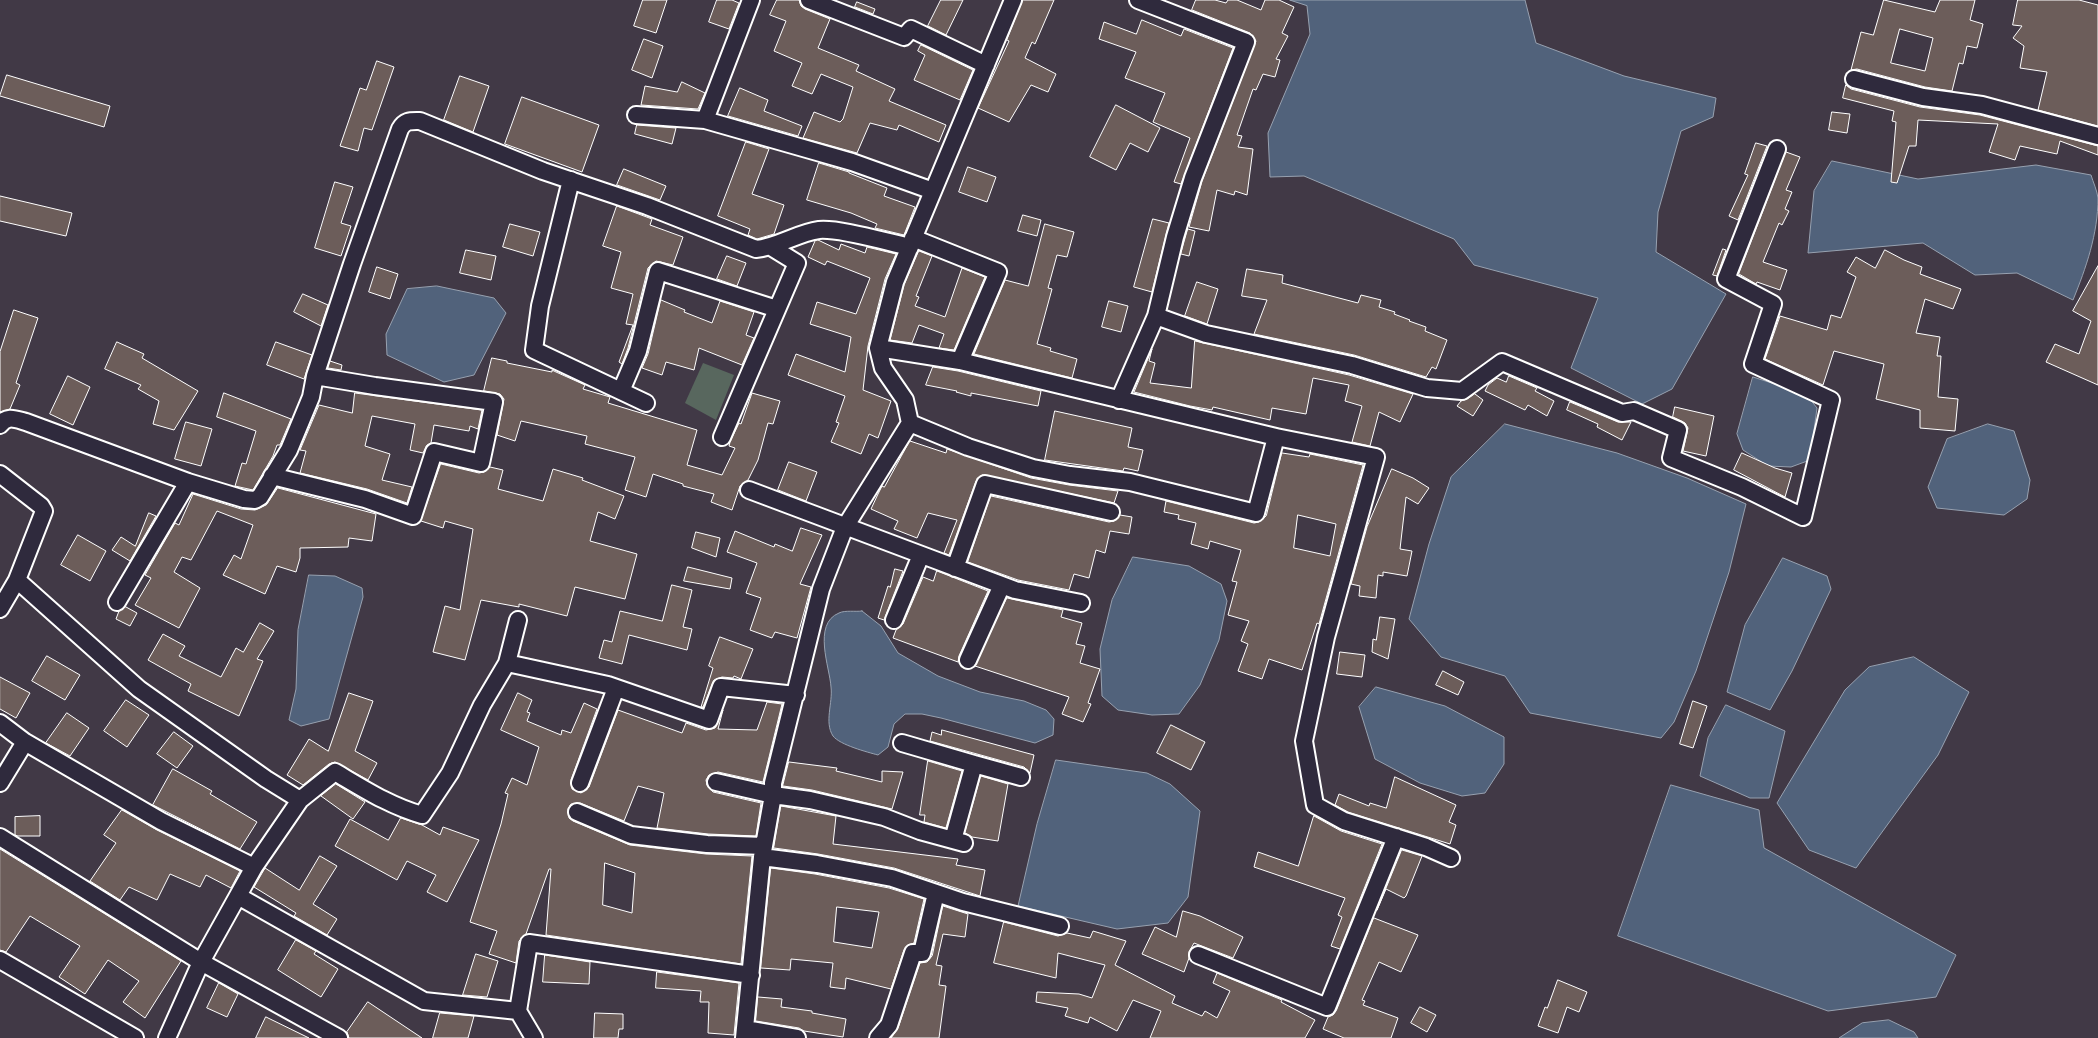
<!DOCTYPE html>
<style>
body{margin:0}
canvas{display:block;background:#413946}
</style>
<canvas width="2098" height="1038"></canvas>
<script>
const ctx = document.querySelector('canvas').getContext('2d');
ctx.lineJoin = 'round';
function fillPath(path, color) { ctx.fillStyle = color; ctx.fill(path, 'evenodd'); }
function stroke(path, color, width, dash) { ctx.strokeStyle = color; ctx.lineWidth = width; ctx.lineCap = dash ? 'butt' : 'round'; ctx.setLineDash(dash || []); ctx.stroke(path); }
const green = new Path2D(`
 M703 363 734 375 716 420 685 403Z`);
const water = new Path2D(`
 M1290 0H1525L1536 43 1624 76 1716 98 1713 117 1681 131 1658 212 1656 252 1726 294 1672 389 1642 404 1571 368 1598 298 1474 265 1454 239 1304 176 1270 177 1268 133 1310 34 1307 6Z
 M1832 161 1918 179 2036 165 2091 175C2093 182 2097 190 2098 198 2098 234 2086 268 2073 300L2017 273 1975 275 1923 243 1808 253 1814 191Z
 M437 286 494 298 506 313 474 375 444 382 387 355 386 334 407 289Z
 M1753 377 1806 394 1817 408 1810 460 1791 467 1768 466 1743 450 1737 434Z
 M1505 424 1617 453 1687 478 1746 504 1729 572 1696 671 1674 722 1661 738 1530 713 1505 676 1441 657 1409 619 1429 544 1451 477Z
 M1988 424 2014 431 2030 480 2027 499 2004 515 1937 508 1928 487 1947 439Z
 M1133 557 1189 566 1221 584 1227 601 1219 640 1200 685 1179 714 1152 715 1118 710 1102 696 1100 649 1112 600Z
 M1783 558 1827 576 1831 589 1792 671 1770 710 1727 692 1745 625Z
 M309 575 335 576 362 588 363 597 329 719 301 726 289 720 296 689 298 630Z
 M862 611 881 626 898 653 938 676 980 692 1024 701 1046 710 1054 719 1053 735 1035 743 941 718 922 714H905L894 724 888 747 878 755C867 752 840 745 833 736 824 722 833 703 831 687 830 668 812 624 839 613 845 610 856 612 862 611Z
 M1914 657 1969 692 1938 755 1856 868 1809 850 1777 803 1845 690 1869 667Z
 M1376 687 1445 706 1504 737V764L1485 793 1462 796 1420 783 1375 759 1359 707Z
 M1726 705 1785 731 1769 798H1750L1700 776 1708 738Z
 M1056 760 1147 773 1170 784 1200 811 1188 897 1168 923 1117 929 1018 906 1037 824Z
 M1671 785 1759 810 1764 848 1956 955 1936 997 1828 1011 1618 936Z
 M1889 1020 1914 1032 1918 1038H1839L1862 1023Z`);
const building = new Path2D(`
 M643 0H667L656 33 634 26Z
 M717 0H732L739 3 729 29 709 22Z
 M777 0H799L801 6 805 9 830 19 818 48 859 65 856 71 895 89 889 101 946 125 939 142 899 125 897 130 870 123 857 153 803 138 814 112 840 122 843 119 853 87 821 74 812 94 792 86 802 63 774 51 786 21 770 15Z
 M941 0H963L946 35 928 26Z
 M1023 0H1054L1035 44 1032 42 1025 58 1056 74 1048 92 1031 85 1009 122 978 108 1009 41 1007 40Z
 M1196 0H1215L1226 3 1228 0H1237L1261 10 1265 0H1279L1294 7 1282 33 1288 36 1276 59 1280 60 1275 77 1263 74 1256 90 1253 89 1237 135 1242 136 1238 147 1253 149 1247 195 1235 191 1234 195 1217 190 1209 231 1189 227 1202 181 1256 41 1250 33 1192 10Z
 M1884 0 1935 12 1940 0H1975L1970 20 1983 24 1977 48 1967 46 1963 64 1959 63 1952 91 1925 87 1857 69 1851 70 1861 32 1873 35ZM1900 29 1933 38 1925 71 1891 63Z
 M2018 0H2079L2098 5V126L2038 110 2047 72 2020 68 2024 46 2013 38 2022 26 2013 25Z
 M857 2 875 9 873 14 855 7Z
 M1142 20 1181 36 1184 29 1233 48 1181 184 1174 182 1190 138 1153 122 1165 93 1125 78 1136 52 1099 39 1104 22 1136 34Z
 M644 39 663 46 652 78 632 70Z
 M921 45 973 70 960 100 914 80 925 55 918 51Z
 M377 61 394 67 372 130 364 128 358 151 340 146 360 88 366 90Z
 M7 75 110 106 104 127 0 96Z
 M460 76 489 86 473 132 444 120Z
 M682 82 705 93 698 109 641 105 645 86 677 92Z
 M1846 85 1851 89 1920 107 1980 115 2098 146V155L2060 141 2057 154 2020 146 2015 160 1989 152 1998 124 1918 120 1916 146H1909L1897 183 1891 182 1896 122 1892 121 1894 111 1843 98Z
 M740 88 768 100 764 111 802 126 798 136 728 116Z
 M522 97 599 125 582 172 505 144Z
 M1116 105 1160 128 1148 152 1130 143 1116 170 1090 157Z
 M1832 112 1850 114 1847 133 1829 130Z
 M637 125 676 128 672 144 635 134Z
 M746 142 769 149 752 194 784 205 774 234 757 239 748 235 750 229 718 216Z
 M1756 143 1767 146 1738 220 1729 216 1748 175 1745 174Z
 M1786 152 1800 157 1786 190 1792 192 1785 209 1789 211 1782 225 1779 223 1763 262 1787 270 1780 290 1757 282 1756 284 1739 274Z
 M819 163 849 172V173L887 188 884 196 915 207 904 235 875 228 877 224 851 213 807 200Z
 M968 167 996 177 987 202 959 192Z
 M624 169 666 186 660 200 617 185Z
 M335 182 353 187 341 223 351 226 341 256 315 248Z
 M0 196 72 213 66 236 0 221Z
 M617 206 652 219 650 225 683 237 673 265 656 261 648 268 628 348 622 364 619 362 633 325 626 324 633 294 611 288 621 252 603 246Z
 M1023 215 1041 220 1037 236 1018 231Z
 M1153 219 1169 223 1152 292 1134 287Z
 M510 224 540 232 533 256 503 247Z
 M1045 224 1074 232 1067 257 1057 255 1048 288 1052 289 1037 344 1051 348 1050 351 1077 359 1072 378 974 354 1005 280 1028 286Z
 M1188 229 1195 231 1189 256 1181 254Z
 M818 240 839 250 841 244 865 253 867 247 896 254 885 279 868 346 863 390 891 401 878 438 869 434 861 454 831 442 839 423 836 422 845 396 788 375 796 354 845 372 851 337 810 324 817 302 856 314 870 278 827 261 825 265 808 257 815 241Z
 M1723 249 1726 250 1717 276 1713 275Z
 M466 250 496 256 491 280 460 273Z
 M1885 250 1904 260 1922 267 1920 274 1961 289 1953 309 1925 299 1916 333 1940 337 1937 356H1941L1938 397 1958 399 1955 431 1920 428V410L1876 399 1884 364 1834 351 1823 385 1765 359 1780 316 1827 330 1831 315 1841 318 1856 277 1847 272 1856 257 1875 268Z
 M919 251 932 256 916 296 919 297 915 306 945 317 962 268 985 277 954 350 939 348 944 334 919 325 912 343 890 340 904 285Z
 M727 256 746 263 737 286 717 279Z
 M2098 266V385L2046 362 2055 344 2079 354 2091 321 2073 311Z
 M377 267 398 274 390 299 369 292Z
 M1247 269 1283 275 1282 283 1358 303 1361 295 1381 300 1379 307 1395 312 1394 314 1410 320 1409 321 1426 327 1425 331 1447 340 1436 369 1432 367 1426 377 1354 355 1254 334 1267 300 1242 296Z
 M1197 282 1218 289 1207 324 1185 316Z
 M303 294 328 305 321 326 294 312Z
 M661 300 685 310 684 312 712 323 720 301 754 312 746 335 754 338 742 365 699 348 694 370 666 362 662 375 642 368 648 354Z
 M1109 301 1128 306 1121 332 1102 327Z
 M14 310 38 318 16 383 20 385 10 409 0 412V352Z
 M1195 341 1349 375 1413 394 1400 422 1379 412 1370 446 1352 442 1362 406 1345 401 1349 385 1313 378 1306 414 1272 408 1270 420 1213 407 1212 410 1190 406 1134 392 1152 349 1149 361 1155 363 1150 383 1191 388Z
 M117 342 144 354 142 358 198 391 174 430 153 424 159 401 138 389 141 385 105 369Z
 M276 342 312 355 304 379 267 365Z
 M492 358 507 361V363L552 372V370L556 372 585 385 583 389 610 397 608 403 697 430 687 465 722 475 735 448 729 446 730 442 739 423 741 424 752 393 780 401 773 424 768 423 758 460 748 480 740 486 732 510 711 502 714 494 683 486V484L653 474 646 497 625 490 635 457 585 444 587 436 521 421 515 441 497 435 504 399 500 394 484 391Z
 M330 361 342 365 341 370 328 368Z
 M933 367 958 371 1041 391 1038 406 971 393V396L956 392 957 391 926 385Z
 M68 376 90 387 73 425 50 414Z
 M1509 376 1537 388 1535 391 1554 401 1547 416 1528 405 1525 410 1485 391 1488 385 1497 378 1506 382Z
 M224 393 291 419 280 445H277L273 456 253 490 235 486 242 463 246 464 256 431 217 417Z
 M355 393 482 410 478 429 470 426 469 431 434 425 431 443 427 445 423 453 410 450 415 424 372 416 365 446 390 454 382 480 412 487 407 503 367 489 300 473 306 451 300 450 319 405 352 413Z
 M1475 394 1483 400 1473 416 1457 406 1461 401 1467 399Z
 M1570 402 1618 422H1631L1622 440 1597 427 1598 424 1567 410Z
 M1675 407 1714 416 1706 456 1683 451 1688 428 1685 423 1673 417Z
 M1055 411 1132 428 1128 447 1143 450 1138 471 1124 468 1123 471 1045 460Z
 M186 422 212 429 201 466 175 459Z
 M910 441 946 453 947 449 1031 478 1069 485 1118 491 1114 503 982 475 976 481 949 555 944 553 957 520 928 513 917 538 894 529 898 521 871 509 878 494 882 486 884 487Z
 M1282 453 1309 457 1310 454 1363 465 1319 624 1317 623 1302 670 1269 659 1262 679 1238 671 1248 644 1241 641 1249 621 1228 615 1237 582 1232 581 1241 550 1210 541 1208 549 1191 544 1196 523 1178 519 1179 515 1164 512 1166 501 1254 523 1259 522 1266 516ZM1298 515 1336 524 1330 556 1294 548Z
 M1742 453 1775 468 1792 473 1785 497 1734 470Z
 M789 462 817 472 806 501 778 490Z
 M441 464 479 473 484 472 490 467 503 470 498 489 543 501 553 469 583 478 582 480 624 496 615 519 598 512 590 541 637 554 625 599 575 587 567 616 519 604V607L481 600 465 660 433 652 445 606 460 610 473 529 445 521 443 528 421 521Z
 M1392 469 1413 478 1429 488 1418 504 1406 497 1400 549 1412 551 1407 576 1383 572V576L1378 575 1376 598 1359 596 1360 586 1351 584 1367 527Z
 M278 488 376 514 372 541 349 538 348 547 300 548V558L296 572 277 566 265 594 223 575 234 555 241 559 253 525 217 511 191 560 182 557 174 572 200 588 179 628 135 605 151 578 145 575 175 523 179 525 193 494 241 509 255 510 266 505Z
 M991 496 1109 522 1114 521 1120 515 1132 517 1129 534 1110 531 1105 553 1096 550 1089 578 1074 574 1069 590 1018 580 968 562Z
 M149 513 156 516 130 561 112 550 121 537 135 546Z
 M801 528 822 535 800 584 811 587 797 638 775 632 772 638 750 630 761 598 746 593 757 563 727 552 735 531 774 547 775 544 792 551Z
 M696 532 720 538 716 557 692 548Z
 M78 535 106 551 90 581 61 565Z
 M688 567 732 578 730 589 684 581Z
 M895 569 903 571 884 620 878 618 888 586 890 587Z
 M937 571 988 591 959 656 958 662 893 638 896 630 903 624 923 577 933 581Z
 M672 585 692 590 683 627 692 629 687 650 629 635 622 664 599 658 604 640 612 642 620 611 662 621Z
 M1007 598 1063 610 1061 617 1082 623 1076 644 1085 646 1080 663 1100 669 1088 703 1091 704 1083 722 1062 714 1069 697 975 666Z
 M126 607 137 613 130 626 116 619 119 611Z
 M1380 617 1395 619 1388 659 1372 652 1373 639 1376 640Z
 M260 623 274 631 257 659 263 661 239 716 188 691 191 684 148 660 163 634 185 646 179 656 221 677 236 648 243 652Z
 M720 637 753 649 741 679 734 676 733 678 722 677 714 680 703 707H701L713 668 709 666Z
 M1340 652 1365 655 1362 677 1337 674Z
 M47 656 80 675 65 700 32 681Z
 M1443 671 1464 682 1458 695 1436 685Z
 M0 677 30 693 16 718 0 709Z
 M349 693 373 701 355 751 377 763 368 780 335 762 329 764 303 785 287 775 309 739 328 751Z
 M518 693 532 700 527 712 530 713 527 721 561 735 562 730 571 733 584 703 597 709 571 780 572 789 581 793 589 787 618 710 682 733 686 723 706 730 715 728 723 710 718 729 757 730 767 702 782 704 763 782 718 772 709 775 706 780 707 785 713 792 761 803 756 836 708 834 657 828 664 793 638 786 624 821 580 803 571 804 568 809 569 818 573 821 630 845 706 854 752 856 741 964 546 935 551 869H549L526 934 519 941 516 963 489 954 497 931 470 922 501 824 508 794 505 793 512 778 527 785 539 747 501 730ZM605 863 635 873 632 913 603 905Z
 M126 700 149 715 127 747 104 731Z
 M1693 701 1707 706 1693 748 1680 744Z
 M67 713 89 728 70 756 46 743Z
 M1171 725 1205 742 1191 770 1157 753Z
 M942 730 1034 755 1030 773 1024 767 930 741 932 732 941 735Z
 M174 732 193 746 177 768 157 754Z
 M928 761 962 771 946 828 924 822 925 815H920Z
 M789 762 837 768 836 771 882 782V771L903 772 892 809 812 790 783 786Z
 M173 769 212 791 210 794 257 822 240 849 153 805Z
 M981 776 1008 784 998 841 972 837 965 833Z
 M1395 777 1456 805 1449 822 1456 825 1450 844 1348 812 1335 805 1339 794 1369 806 1370 803 1386 808Z
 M336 784 365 802 353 819 321 796Z
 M781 806 836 816 833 844 958 859 956 865 985 870 980 896 894 868 818 854 774 848Z
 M122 810 157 830 240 871 231 888 206 875 200 887 170 874 157 900 129 887 120 900 90 881 116 843 104 835Z
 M40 816V836H18L15 835V817Z
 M1314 816 1341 831 1382 844 1340 949 1331 946 1342 917 1338 915 1345 898 1254 867 1258 852 1298 866Z
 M401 818 422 825 440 835 443 827 479 840 447 902 427 892 436 875 407 861 397 880 335 846 350 819 388 840Z
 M0 849 181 961 145 1018 123 1002 139 981 108 960 85 994 59 977 80 946 30 916 6 952 0 950Z
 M1402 850 1422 856 1406 896 1404 898 1386 889 1377 910Z
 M320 856 337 866 313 904 337 919 327 935 294 916 296 913 254 887 265 868 299 890Z
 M771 868 815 874 889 888 924 899 914 943 908 945 904 950 891 989 846 978 845 989 830 987 833 963 791 959 790 970 761 968ZM837 907 879 912 872 948 834 942Z
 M943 906 968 914 965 937 943 934 936 965 942 966 939 985 946 986 939 1038H891L898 1028 920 963 927 962 932 956Z
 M1183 911 1200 916 1243 937 1233 958 1194 943 1189 952V958L1184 972 1142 954 1155 927 1176 937Z
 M1374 918 1418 935 1401 972 1379 962 1362 1000 1365 1001 1363 1005 1398 1018 1391 1038H1344L1323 1029 1328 1017 1333 1015 1336 1011Z
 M1004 922 1058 936 1067 933 1090 938 1093 931 1126 941 1115 965 1175 996 1172 1003 1202 1016 1205 1011 1217 1018 1230 991 1213 983 1217 973 1282 1000 1281 1002 1315 1020 1305 1038H1150L1161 1011 1133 1000 1117 1031 1090 1017 1088 1023 1065 1016 1068 1008 1036 1002 1037 992 1079 994 1092 998 1105 965 1058 953 1056 978 994 963Z
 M296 940 316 951 314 954 338 969 321 997 278 970Z
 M476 954 498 961 487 997 463 995Z
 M545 955 590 962 589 984 543 982Z
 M657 972 739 983 734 1035 708 1033 709 1002H700L701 991 656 988Z
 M1558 980 1587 992 1579 1012 1567 1007 1558 1033 1538 1026 1545 1007 1547 1008Z
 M219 983 238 994 227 1017 207 1008Z
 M758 997 782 999 781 1007 812 1011V1013L846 1019 843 1037 804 1031 799 1028 756 1021Z
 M368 1002 422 1038H349L347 1032Z
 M1420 1007 1436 1015 1427 1032 1411 1023Z
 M440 1013 474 1016 468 1038H433Z
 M595 1013 623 1014V1029H619L618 1038H594Z
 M266 1017 309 1038H256Z`);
const minor = new Path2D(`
 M809 0 904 37 911 29 986 65
 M1854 79 1923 97 1982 105 2098 136
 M636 115 705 120 852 162 933 191
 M705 120 751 0
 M571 180 540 306 534 350 646 403
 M913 238 998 272 960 361
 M1156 316 1206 334 1352 365 1427 388 1462 391 1502 362 1622 413 1634 411 1678 430 1671 458 1742 487 1803 517 1831 400 1753 364 1773 304 1726 279 1777 149
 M878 348 960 361 1276 437 1376 457 1326 637 1304 741 1315 805 1344 821 1426 847 1451 858
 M621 391 638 351 658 271 777 309
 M1119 400 1156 316 1175 237 1193 178 1246 42 1138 0
 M910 423 968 447 1033 468 1070 475 1130 482 1256 513 1276 437
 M0 425C7 415 15 419 26 422L188 482 244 499 255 500 260 497 289 450 311 397 315 376 352 264 400 129C405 120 411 121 420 121L543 171 647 206 756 249C778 247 797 233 819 230 840 228 886 242 910 247
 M722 437 797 263 771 247
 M0 474 41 506 44 511 17 580 0 609
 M272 476 365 499 413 516 434 452 481 463 494 402 375 386 315 376
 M749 490 1015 590 1081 603
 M955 568 985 484 1111 512
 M17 580 139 689 266 779 300 800 254 867 201 962 167 1038
 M117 602 188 482
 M894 620 921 555
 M968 660 1002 585
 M507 663 608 685 709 720 721 687 796 695
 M0 723 25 742 161 821 254 867
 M902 743 974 764
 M716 782 773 795 810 800 884 817 920 831 964 843
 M0 783 25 742
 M580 783 616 688
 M300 800 335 772C364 789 390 806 422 815L450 773 482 705 507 663 518 620
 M577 812 631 835 707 844 764 846
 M0 837 201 962 339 1038
 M953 840 974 764 1021 777
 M762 857 817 864 892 878 963 902 1060 926
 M238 896 424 1001 518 1011
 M1198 955 1327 1007 1396 837
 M0 960 135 1038
 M745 1029 797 1038
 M534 1038 518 1011 529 943 751 975
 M744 1038 762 857 773 795V783L821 589 845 527 910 423 905 400 883 368 878 348 895 282 1013 0
 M878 1038 889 1025 913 953H922L936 893`);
fillPath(green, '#58675e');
fillPath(water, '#51627b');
stroke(water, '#97a1b0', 1);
fillPath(building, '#6c5d5a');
stroke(building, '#fff', 1);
stroke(minor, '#fff', 20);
stroke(minor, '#2f2a3d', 16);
</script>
